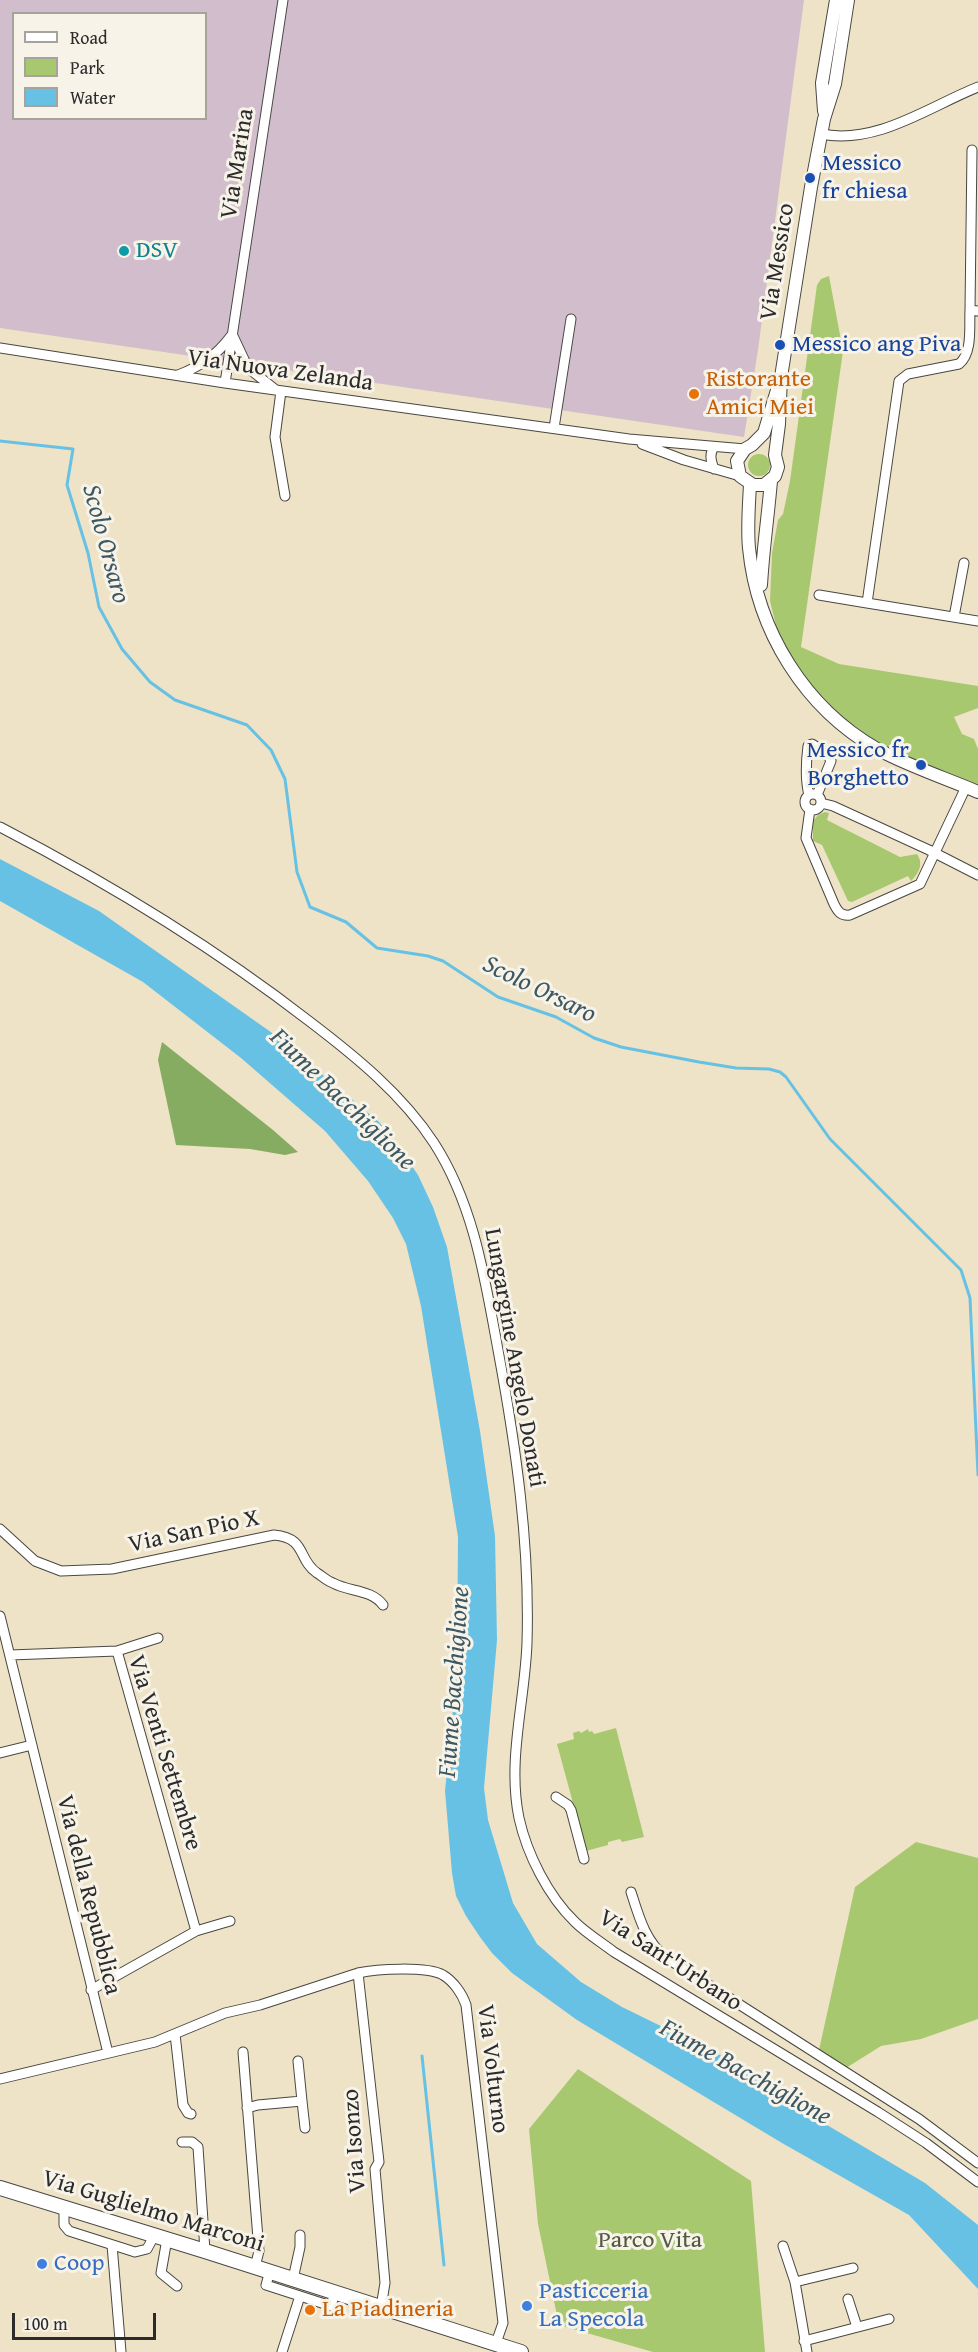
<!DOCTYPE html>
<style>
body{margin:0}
#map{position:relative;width:978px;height:2352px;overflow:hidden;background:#eee3c6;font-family:"Gentium Book Plus",serif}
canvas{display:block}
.legend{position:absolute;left:12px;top:12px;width:195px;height:108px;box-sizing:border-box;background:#f7f3e8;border:2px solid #a5a39c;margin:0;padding:8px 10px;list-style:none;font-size:18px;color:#2b2b2b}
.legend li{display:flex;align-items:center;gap:12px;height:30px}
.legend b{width:30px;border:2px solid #a5a39c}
.scale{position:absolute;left:12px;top:2313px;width:144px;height:27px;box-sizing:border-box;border:3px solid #2b2b2b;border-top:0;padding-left:8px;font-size:18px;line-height:21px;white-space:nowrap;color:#2b2b2b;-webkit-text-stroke:4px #f7f3e8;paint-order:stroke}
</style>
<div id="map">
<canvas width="978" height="2352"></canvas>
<ul class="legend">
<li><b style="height:8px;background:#fff"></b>Road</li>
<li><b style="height:16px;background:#a8c870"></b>Park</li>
<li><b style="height:16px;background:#67c1e5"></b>Water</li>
</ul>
<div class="scale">100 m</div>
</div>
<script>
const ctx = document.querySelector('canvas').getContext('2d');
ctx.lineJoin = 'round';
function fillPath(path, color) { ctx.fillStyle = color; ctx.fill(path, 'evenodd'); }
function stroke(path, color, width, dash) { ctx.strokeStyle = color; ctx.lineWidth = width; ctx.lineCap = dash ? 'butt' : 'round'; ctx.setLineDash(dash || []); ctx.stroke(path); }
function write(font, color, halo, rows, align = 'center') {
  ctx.font = font + ' "Gentium Book Plus",serif'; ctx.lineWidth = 6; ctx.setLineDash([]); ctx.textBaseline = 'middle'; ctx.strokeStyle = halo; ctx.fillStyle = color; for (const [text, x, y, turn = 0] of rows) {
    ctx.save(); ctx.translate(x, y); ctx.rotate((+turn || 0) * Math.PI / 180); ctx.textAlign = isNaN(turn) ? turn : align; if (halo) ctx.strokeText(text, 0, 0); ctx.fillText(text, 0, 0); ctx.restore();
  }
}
const industrial = new Path2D(`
 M0 0H804L758 350 744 437 0 328ZM14 14H206V118H14Z`);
const green = new Path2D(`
 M829 276 843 351 801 647 839 664 978 686V708L954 717 962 734 974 739 978 749V797L964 791 821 711 785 662 770 601 772 553 778 520 783 514 790 481 817 285 821 279Z
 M748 465a11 11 0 1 1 22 0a11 11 0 1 1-22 0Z
 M825 812 829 813 827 820 900 857 917 854C924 864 919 873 911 881L908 876 852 902 848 901 822 845 813 841V821L818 815Z
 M616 1728 644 1837 622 1842 620 1839 608 1842V1845L586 1851 557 1744 574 1739 573 1733 579 1731 581 1733 588 1729 589 1732 592 1731 594 1734Z
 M916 1842 978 1858V2019L921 2039 881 2046 846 2068 819 2050 855 1887Z
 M578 2069 751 2181 765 2352H653L559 2325 538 2224 529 2129Z`);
const forest = new Path2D(`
 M162 1042 273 1130 298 1152 285 1155 250 1149 176 1145 158 1060Z`);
const water = new Path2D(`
 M0 859 99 911 275 1035 379 1122 399 1147 418 1175 433 1207 447 1247 480 1431 495 1536 497 1640 484 1788 488 1820 513 1903 537 1944 581 1982 622 2007 722 2056 805 2112 925 2183 978 2225V2289L909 2215 782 2143 577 2020 512 1973 492 1953 480 1937 466 1916 456 1896 452 1873 445 1791 457 1667 458 1537 421 1306 406 1244 393 1218 368 1181 325 1131 241 1058 143 982 0 901Z`);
const stream = new Path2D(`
 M0 441 73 449 67 485 88 553 99 607 122 649 150 682 175 700 247 725 271 750 285 779 297 872 310 907 346 922 377 948 428 956 443 961 498 997 556 1017 594 1038 621 1047 699 1062 736 1068 769 1069 780 1072 786 1077 830 1139 961 1270 970 1298 978 1475
 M422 2056 444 2265`);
const street = new Path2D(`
 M821 134C877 145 928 107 978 87
 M972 150 970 310 978 311
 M970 310C969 326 973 353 959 364L908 374 899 381 867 603 978 621
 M233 336 248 368 276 390
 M0 348 225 383 629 439 745 449
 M178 375C201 366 216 356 231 336
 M225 383 283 0
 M281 391 275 437 285 496
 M554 428 571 319
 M642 444 684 460 740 476
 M714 447C709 454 711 461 714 469
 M819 595 867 603
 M954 617 964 563
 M805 802a8 8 0 1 1 16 0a8 8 0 1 1-16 0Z
 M809 795C805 780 806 762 808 746L812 744 827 753 831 761 817 795
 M821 803 833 806 929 850 978 875
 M810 809 806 838 834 904C838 912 841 916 850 915L920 884 966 787
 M0 827C108 883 212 946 309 1021 355 1056 402 1094 434 1143 474 1205 485 1279 498 1350 516 1447 530 1544 527 1643 525 1701 507 1760 519 1818 527 1854 548 1896 575 1922 586 1933 601 1942 614 1952L878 2112 926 2143 978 2182
 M0 1529 35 1561 61 1571 112 1569 274 1535C307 1538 297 1559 317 1573 322 1576 327 1581 333 1583 349 1592 371 1589 383 1605
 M0 1616 108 2053
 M10 1655 117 1651 158 1638
 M0 1753 32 1745
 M556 1797 568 1805 571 1810 584 1859
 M631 1892C639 1917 645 1940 665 1957L919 2119 978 2163
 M196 1931 230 1921
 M358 1973 379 2162 375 2169 385 2283 381 2307
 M91 1990 196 1931 117 1651
 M175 2034 183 2105 188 2113 191 2114
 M243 2052 259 2251 255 2267
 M0 2079 155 2042 225 2013 260 2005 358 1973C377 1969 426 1966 443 1975 453 1981 462 1993 466 2005L503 2323 496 2343
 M302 2101 305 2128
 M247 2108 258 2105 302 2101 298 2061
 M182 2142H192L198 2147 205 2251
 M64 2208V2225L69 2231 135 2252 147 2249 154 2236
 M167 2239 161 2273 177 2286
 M112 2245 121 2352
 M783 2246 795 2282 807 2352
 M270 2271 266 2285 331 2306 335 2292
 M293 2279 300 2247V2235
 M795 2282 853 2268
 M848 2299 857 2327
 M804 2341 889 2319
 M282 2352 300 2296`);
const secondary = new Path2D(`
 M824 111 822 83 836 0
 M781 377 779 424 775 455 778 467 775 476 764 485H753L740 476 737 461 745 449 752 445 764 433 781 377 811 187 824 119 835 84 848 0
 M750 484C749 506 747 527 749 548 757 631 805 708 877 749 909 766 945 778 978 792
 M761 585C763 550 768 516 771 481`);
const primary = new Path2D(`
 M0 2188 205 2251 521 2352`);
const markers = [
 [810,178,6,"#1a4fb4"],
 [124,251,6,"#0f9aa8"],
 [780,345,6,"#1a4fb4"],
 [694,394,6,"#e8710a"],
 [921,765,6,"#1a4fb4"],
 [42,2264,6,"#3f7fe0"],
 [527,2306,6,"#3f7fe0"],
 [310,2310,6,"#e8710a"]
];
const streetNames = [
 ["Via Marina",238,164,-81],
 ["Via Messico",778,262,-81],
 ["Via Nuova Zelanda",280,371,8],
 ["Lungargine Angelo Donati",514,1358,80],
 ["Via San Pio X",194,1532,-12],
 ["Via Venti Settembre",164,1753,73],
 ["Via della Repubblica",88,1895,76],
 ["Via Sant'Urbano",670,1961,33],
 ["Via Volturno",492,2069,83],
 ["Via Isonzo",355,2141,-94],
 ["Via Guglielmo Marconi",153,2212,17]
];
const transitNames = [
 ["Messico",822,164],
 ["fr chiesa",822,192],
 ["Messico ang Piva",792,345],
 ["Messico fr",909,751,"right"],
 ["Borghetto",909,779,"right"]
];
const cultureNames = [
 ["DSV",136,251]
];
const foodNames = [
 ["Ristorante",706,380],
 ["Amici Miei",706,408],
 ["La Piadineria",322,2310]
];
const parkNames = [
 ["Parco Vita",650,2241]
];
const shopNames = [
 ["Coop",54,2264],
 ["Pasticceria",539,2292],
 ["La Specola",539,2320]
];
const waterNames = [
 ["Scolo Orsaro",105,544,75],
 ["Scolo Orsaro",539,990,26],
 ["Fiume Bacchiglione",342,1100,44],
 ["Fiume Bacchiglione",455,1682,-86],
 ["Fiume Bacchiglione",745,2073,29]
];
fillPath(industrial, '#d1bdcb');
fillPath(green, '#a8c870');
fillPath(forest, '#86ac62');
fillPath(water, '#67c1e5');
stroke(stream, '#67c1e5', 3);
stroke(street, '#484742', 11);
stroke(secondary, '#484742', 14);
stroke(primary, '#484742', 16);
stroke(street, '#fff', 9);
stroke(secondary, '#fff', 12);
stroke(primary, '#fff', 14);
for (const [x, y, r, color] of markers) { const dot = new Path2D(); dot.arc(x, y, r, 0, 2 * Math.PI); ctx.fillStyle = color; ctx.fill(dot); stroke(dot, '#f7f3e8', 2); }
write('24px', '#2b2b2b', '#f7f3e8', streetNames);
write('24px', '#164399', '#f7f3e8', transitNames, 'left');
write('24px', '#0d838f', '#f7f3e8', cultureNames, 'left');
write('24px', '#c56008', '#f7f3e8', foodNames, 'left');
write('24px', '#505a40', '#f7f3e8', parkNames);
write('24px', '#366cbe', '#f7f3e8', shopNames, 'left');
write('italic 26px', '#3d5863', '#f7f3e8', waterNames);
</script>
